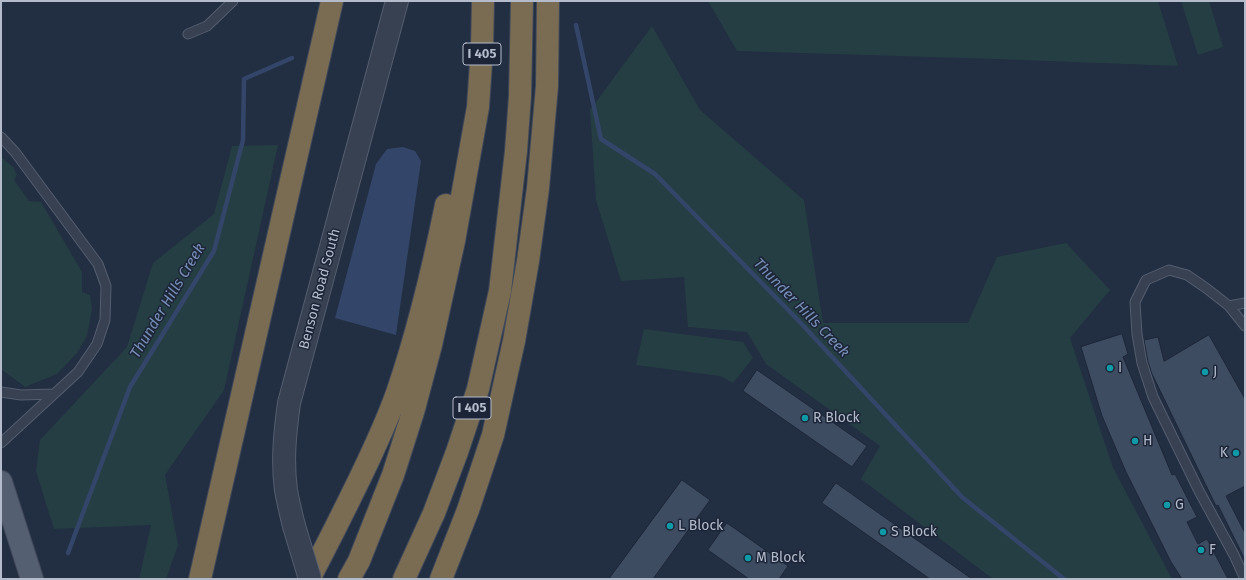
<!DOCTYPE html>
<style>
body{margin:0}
#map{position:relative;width:1246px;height:580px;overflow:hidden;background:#222e42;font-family:"Fira Sans",sans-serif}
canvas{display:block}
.frame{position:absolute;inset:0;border:2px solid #b4bccc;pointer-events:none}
</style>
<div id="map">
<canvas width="1246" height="580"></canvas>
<div class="frame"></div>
</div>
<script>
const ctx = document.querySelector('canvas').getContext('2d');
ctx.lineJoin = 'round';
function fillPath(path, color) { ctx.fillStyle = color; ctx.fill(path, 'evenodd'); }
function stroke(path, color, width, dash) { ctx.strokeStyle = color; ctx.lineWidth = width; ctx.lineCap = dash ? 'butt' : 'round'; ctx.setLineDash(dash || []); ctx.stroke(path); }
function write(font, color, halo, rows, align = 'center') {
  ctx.font = font + ' "Fira Sans",sans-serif'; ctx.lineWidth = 3; ctx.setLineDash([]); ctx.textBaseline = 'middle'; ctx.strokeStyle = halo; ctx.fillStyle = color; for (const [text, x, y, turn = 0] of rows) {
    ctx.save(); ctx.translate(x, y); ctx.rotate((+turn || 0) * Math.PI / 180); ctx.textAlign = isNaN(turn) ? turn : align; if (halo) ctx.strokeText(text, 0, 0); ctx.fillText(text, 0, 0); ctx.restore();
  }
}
const green = new Path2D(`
 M708 1H1158L1178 66 996 59 737 51Z
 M1181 1H1209L1223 47 1198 55Z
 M652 26 700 110 804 200 823 323H968L997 257 1066 243 1110 290 1070 338 1113 468 1172 579H993L861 479 880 446 766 364 747 332 688 327 684 277 621 281 596 200 590 110Z
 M278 145 224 390 165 475 178 545 166 579H139L151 525 54 529 36 471 40 440 127 347 153 263 214 214 232 146Z
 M1 157 13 167 17 175 14 180 29 201 41 202 82 272V292L90 295 92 309 87 336 77 353 57 374 25 387 1 369Z
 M644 329 743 342 753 358 733 383 720 376 636 365Z`);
const water = new Path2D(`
 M403 147 415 151 421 161 396 335 335 318 376 164 387 149Z`);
const stream = new Path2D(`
 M576 25 601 139 655 174 797 319 962 497 1064 579
 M68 553 130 387 214 251 243 140 244 79 292 58`);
const building = new Path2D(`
 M1122 334 1128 354 1123 357 1172 475 1175 474 1197 517 1187 522 1198 544 1207 539 1228 579H1182L1171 562 1126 472 1102 416 1081 347Z
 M1209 335 1245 399V486L1226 496 1245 533V560L1218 505 1216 506 1152 374 1148 362 1144 340 1158 337 1164 361Z
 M757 370 867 446 852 467 743 391Z
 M682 480 710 500 653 579H609Z
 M836 483 972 579H930L822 503Z
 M727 523 788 566 779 579H749L708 550Z`);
const service = new Path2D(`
 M188 34 207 26 233 1
 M1 137 15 152 98 264 106 286 105 320 97 344 78 372 1 443
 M1229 306 1245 303
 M1245 326 1229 306 1206 288 1187 275 1169 270 1146 280 1135 302 1137 334 1142 363 1153 397 1199 491 1234 555 1245 579
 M1 392 21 395 53 394`);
const tertiary = new Path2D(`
 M294 526C291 514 288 502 286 490 282 461 285 432 289 403L397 1`);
const primary = new Path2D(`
 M1 482 32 579`);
const motorway = new Path2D(`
 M200 579 332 1
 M309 579C327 545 344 511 361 476 374 449 387 421 397 393 418 332 433 269 446 205
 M349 579 359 561 393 475 414 409 431 345 454 241 478 107 482 48 483 1
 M404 579 434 513 457 452 478 389 500 291 516 151 520 96 522 1
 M441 579 468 510 493 435 514 341 528 261 538 188 547 86 548 1`);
const tertiaryBridge = new Path2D(`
 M294 526 310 579`);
const markers = [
 [1110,368,4,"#0f9aa8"],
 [1205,372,4,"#0f9aa8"],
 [805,418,4,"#0f9aa8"],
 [1135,441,4,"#0f9aa8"],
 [1236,453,4,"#0f9aa8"],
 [1167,505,4,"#0f9aa8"],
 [670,526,4,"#0f9aa8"],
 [883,532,4,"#0f9aa8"],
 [1201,550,4,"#0f9aa8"],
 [748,558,4,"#0f9aa8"]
];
const shields = [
 [482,54,38],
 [472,408,38]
];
const shieldNames = [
 ["I 405",482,54],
 ["I 405",472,408]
];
const streetNames = [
 ["Benson Road South",320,289,-75]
];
const poiNames = [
 ["I",1118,368],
 ["J",1213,372],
 ["R Block",813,418],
 ["H",1143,441],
 ["K",1228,453,"right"],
 ["G",1175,505],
 ["L Block",678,526],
 ["S Block",891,532],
 ["F",1209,550],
 ["M Block",756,558]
];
const waterNames = [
 ["Thunder Hills Creek",168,301,-59],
 ["Thunder Hills Creek",801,308,46]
];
fillPath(green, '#253e43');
fillPath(water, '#334669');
stroke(stream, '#334669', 4.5);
fillPath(building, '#3e4c62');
stroke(building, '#1e2739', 1);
stroke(service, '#555e6f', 11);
stroke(tertiary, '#555e6f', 24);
stroke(primary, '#41495b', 24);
stroke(motorway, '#3f4859', 24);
stroke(service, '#374152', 9);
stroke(tertiary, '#374152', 22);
stroke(primary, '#555f72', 22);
stroke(motorway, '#796c53', 22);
stroke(tertiaryBridge, '#555e6f', 24, []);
stroke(tertiaryBridge, '#374152', 22);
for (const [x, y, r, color] of markers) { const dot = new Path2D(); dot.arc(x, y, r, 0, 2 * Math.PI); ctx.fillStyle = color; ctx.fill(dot); stroke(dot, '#1c2537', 1.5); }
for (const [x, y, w] of shields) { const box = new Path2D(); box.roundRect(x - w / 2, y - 11, w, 22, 3); ctx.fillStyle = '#1c2537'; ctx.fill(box); stroke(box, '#b4bccc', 1); }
write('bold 13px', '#b4bccc', null, shieldNames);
write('14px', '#b4bccc', '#1c2537', streetNames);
write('14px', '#b4bccc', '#1c2537', poiNames, 'left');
write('italic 15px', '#788fb7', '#1c2537', waterNames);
</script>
